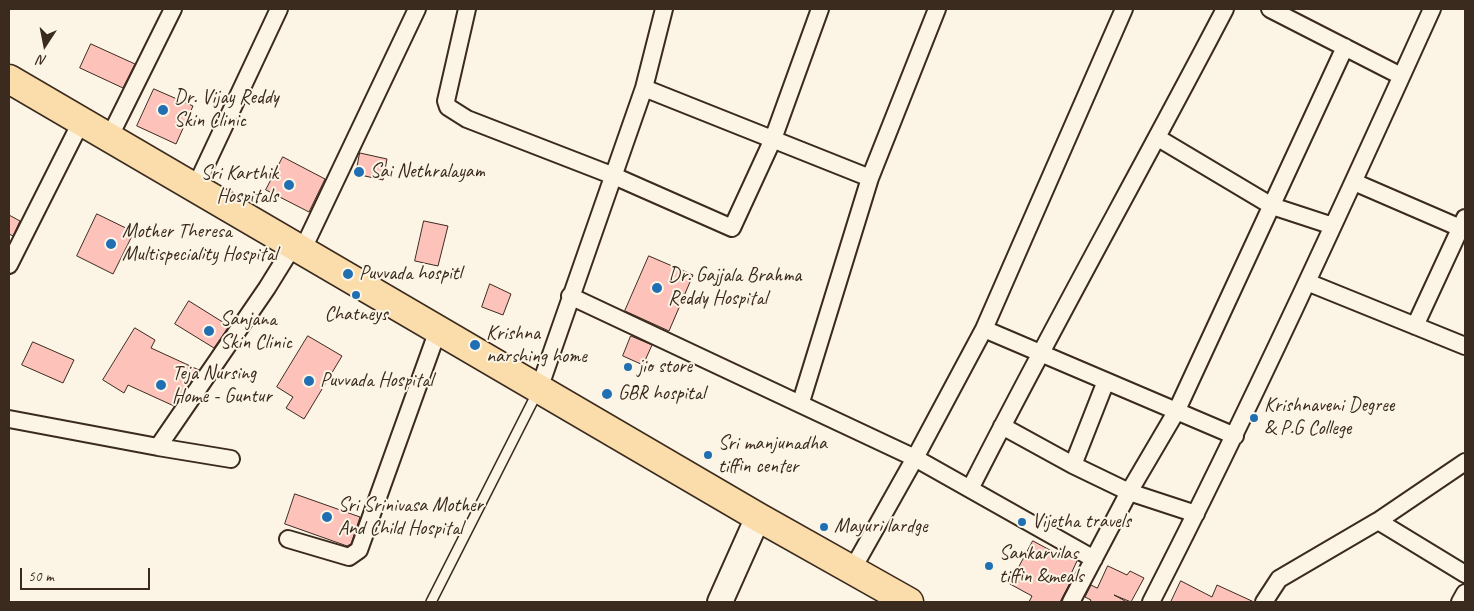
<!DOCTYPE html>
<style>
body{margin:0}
#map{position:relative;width:1474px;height:611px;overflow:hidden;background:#fcf5e5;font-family:Caveat,sans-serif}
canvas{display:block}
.frame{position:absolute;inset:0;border:10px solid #3b2a1e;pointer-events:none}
.north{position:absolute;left:20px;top:20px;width:50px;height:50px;-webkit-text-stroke:4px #fcf5e5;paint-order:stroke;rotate:191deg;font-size:14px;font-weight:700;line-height:20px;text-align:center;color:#3b2a1e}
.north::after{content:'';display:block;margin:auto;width:18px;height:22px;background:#3b2a1e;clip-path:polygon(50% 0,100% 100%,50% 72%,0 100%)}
.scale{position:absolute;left:20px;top:568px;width:130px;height:22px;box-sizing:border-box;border:2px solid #3b2a1e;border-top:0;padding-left:6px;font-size:15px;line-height:18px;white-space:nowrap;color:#3b2a1e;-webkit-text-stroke:4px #fcf5e5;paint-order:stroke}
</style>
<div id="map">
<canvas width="1474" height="611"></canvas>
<div class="frame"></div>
<div class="north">N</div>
<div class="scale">50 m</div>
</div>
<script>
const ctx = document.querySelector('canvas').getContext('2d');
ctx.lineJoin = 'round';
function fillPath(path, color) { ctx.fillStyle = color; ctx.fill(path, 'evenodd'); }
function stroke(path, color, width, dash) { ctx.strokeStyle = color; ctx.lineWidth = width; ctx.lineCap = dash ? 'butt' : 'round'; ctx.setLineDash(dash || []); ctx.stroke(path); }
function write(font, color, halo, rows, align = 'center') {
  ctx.font = font + ' Caveat,sans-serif'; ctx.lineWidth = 4; ctx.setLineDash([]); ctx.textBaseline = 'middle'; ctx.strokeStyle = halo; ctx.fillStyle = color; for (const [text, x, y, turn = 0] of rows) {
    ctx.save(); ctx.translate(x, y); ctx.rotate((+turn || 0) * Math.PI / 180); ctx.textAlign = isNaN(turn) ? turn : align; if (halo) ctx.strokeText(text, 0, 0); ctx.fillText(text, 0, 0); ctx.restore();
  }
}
const building = new Path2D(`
 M91 44 135 64 123 88 80 68Z
 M154 89 193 106 176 144 137 126Z
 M360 153 387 159 383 180 356 174Z
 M283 157 325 179 309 212 266 190Z
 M97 214 134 232 113 274 77 256Z
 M9 215 20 221 13 236 9 234Z
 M424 221 448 226 438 266 415 261Z
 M649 256 693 275 669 331 625 311Z
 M490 284 511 294 503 315 482 307Z
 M189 301 229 326 214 348 175 324Z
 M135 328 155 340 151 348 199 370 174 406 128 385 124 393 103 380Z
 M308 336 342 356 304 419 286 408 293 397 277 387Z
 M631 336 652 345 643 365 623 356Z
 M33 342 74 360 63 383 22 365Z
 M295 494 360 517 351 544 347 546 285 524Z
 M1033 541 1063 557 1064 555 1077 561 1070 576 1073 577 1060 602H1029L1032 596 1010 584Z
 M1108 566 1127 575 1130 571 1144 578 1131 602 1114 595 1127 602H1090L1091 600 1085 597 1091 585 1097 588Z
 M1181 581 1212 597 1217 585 1254 602H1171Z`);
const lane = new Path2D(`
 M431 602 538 391`);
const street = new Path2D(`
 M467 9 446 101 448 107 467 119 614 176 732 228 773 139 820 9
 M1270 9 1401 76
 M644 88 870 178
 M109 138 173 9
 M1158 138 1272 206 1333 226
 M1354 182 1465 230
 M195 188 279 9
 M302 251 417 9
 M9 265 81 122
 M1307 282 1465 346
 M570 296 915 458 1094 559
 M1415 326 1465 218
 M984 329 1235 436
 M539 389 644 88 664 9
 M801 402 870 178 937 9
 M9 419 158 447
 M1002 426 1073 465 1129 492 1196 514
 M231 459 158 447 267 288 293 246
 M1073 465 1106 381
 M970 489C1052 327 1141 170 1225 9
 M1378 521 1465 574
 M288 539 349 557 359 550 438 330
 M852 570 915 458 984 329 1124 9
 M1071 602 1129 492 1176 412 1345 47
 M1151 602C1251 407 1342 208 1432 9
 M1264 602 1279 579 1378 521 1465 462
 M1460 602 1465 593`);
const secondary = new Path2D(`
 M720 602 758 517`);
const highway = new Path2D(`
 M9 79 758 517 909 602`);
const markers = [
 [163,110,6,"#1f6fb2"],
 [359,172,6,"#1f6fb2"],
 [289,185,6,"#1f6fb2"],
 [111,244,6,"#1f6fb2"],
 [348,274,6,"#1f6fb2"],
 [657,288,6,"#1f6fb2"],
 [356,295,5,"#1f6fb2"],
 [209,331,6,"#1f6fb2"],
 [475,345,6,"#1f6fb2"],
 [628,367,5,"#1f6fb2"],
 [309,381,6,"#1f6fb2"],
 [161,385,6,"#1f6fb2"],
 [607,394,6,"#1f6fb2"],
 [1254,418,5,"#1f6fb2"],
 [708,455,5,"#1f6fb2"],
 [327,517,6,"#1f6fb2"],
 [1022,522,5,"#1f6fb2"],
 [824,527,5,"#1f6fb2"],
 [989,566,5,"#1f6fb2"]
];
const poiNames = [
 ["Dr. Vijay Reddy",174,98],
 ["Skin Clinic",174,121],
 ["Sai Nethralayam",370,172],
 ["Sri Karthik",278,174,"right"],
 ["Hospitals",278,197,"right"],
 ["Mother Theresa",122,232],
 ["Multispeciality Hospital",122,255],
 ["Puvvada hospitl",359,274],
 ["Dr. Gajjala Brahma",668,276],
 ["Reddy Hospital",668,299],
 ["Chatneys",356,315,"center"],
 ["Sanjana",220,320],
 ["Skin Clinic",220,343],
 ["Krishna",486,334],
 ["narshing home",486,357],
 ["jio store",638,367],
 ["Teja Nursing",172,374],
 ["Home - Guntur",172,397],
 ["Puvvada Hospital",320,381],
 ["GBR hospital",618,394],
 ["Krishnaveni Degree",1264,406],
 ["& P.G College",1264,429],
 ["Sri manjunadha",718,444],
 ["tiffin center",718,467],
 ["Sri Srinivasa Mother",338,506],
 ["And Child Hospital",338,529],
 ["Vijetha travels",1032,522],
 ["Mayuri lardge",834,527],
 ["Sankarvilas",999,554],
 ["tiffin &meals",999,577]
];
fillPath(building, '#fdc2b9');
stroke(building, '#3b2a1e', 1);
stroke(lane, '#3b2a1e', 12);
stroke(street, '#3b2a1e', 20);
stroke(secondary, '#3b2a1e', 28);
stroke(highway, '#3b2a1e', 31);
stroke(lane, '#fcf5e5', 9);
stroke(street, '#fcf5e5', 16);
stroke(secondary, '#fcf5e5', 24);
stroke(highway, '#fbddab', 28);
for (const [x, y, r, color] of markers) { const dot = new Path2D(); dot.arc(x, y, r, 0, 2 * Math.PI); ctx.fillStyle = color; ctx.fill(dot); stroke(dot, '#fcf5e5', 2); }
write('20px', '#3b2a1e', '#fcf5e5', poiNames, 'left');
</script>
